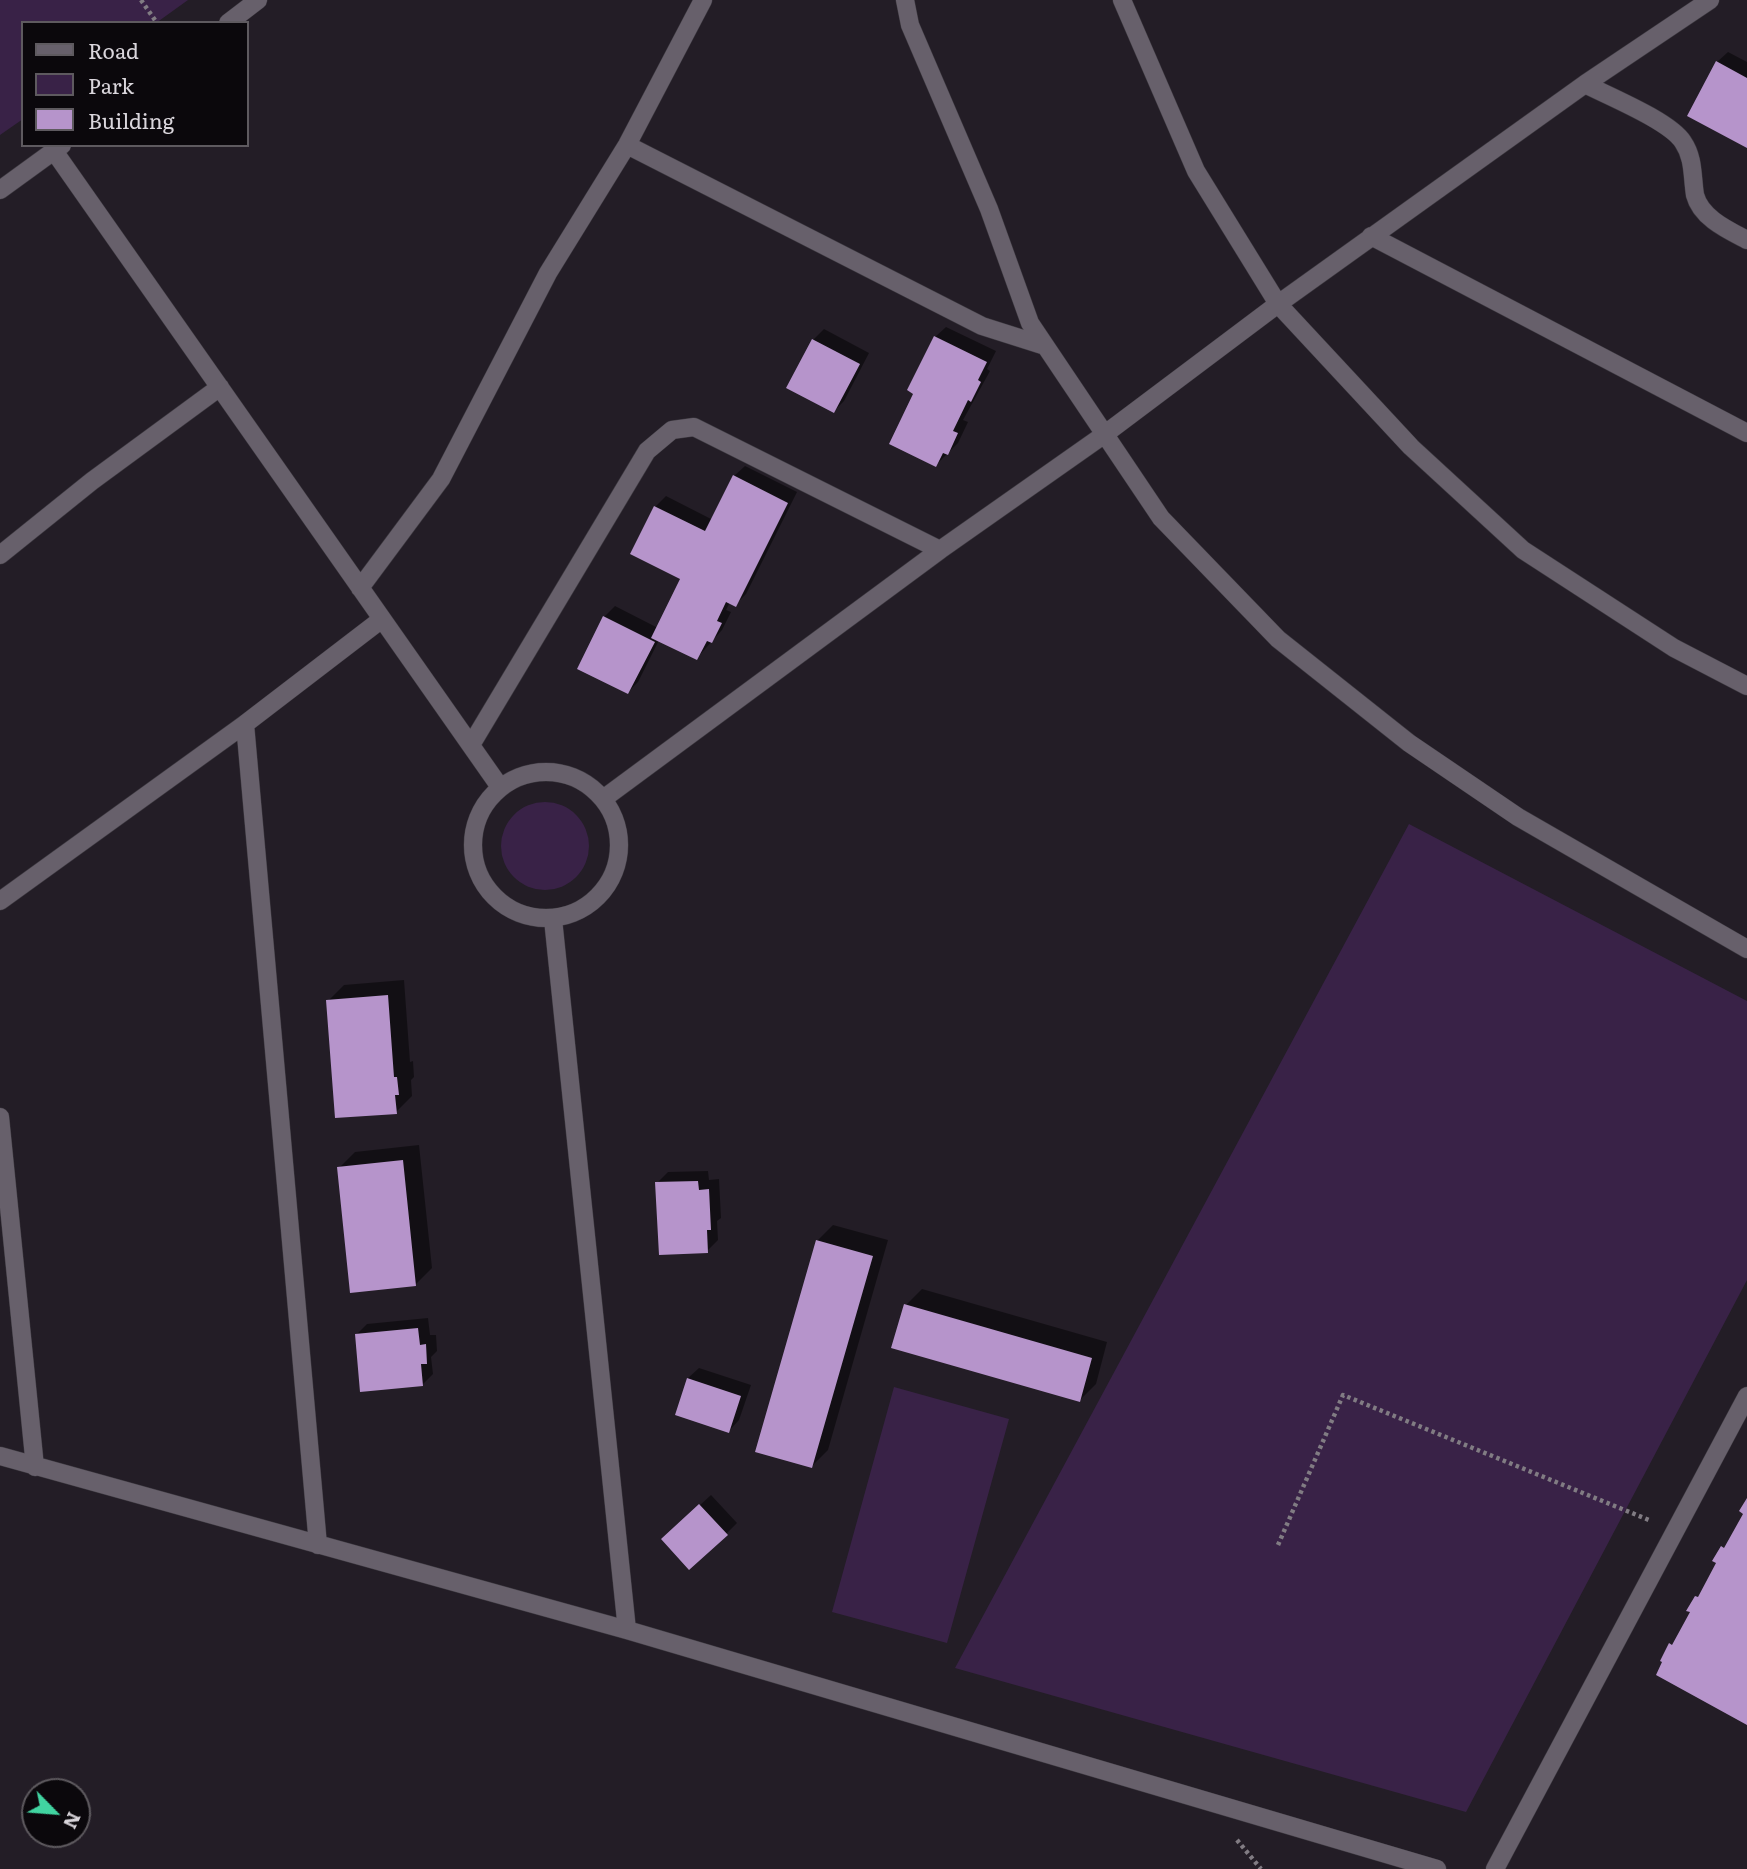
<!DOCTYPE html>
<style>
body{margin:0}
#map{position:relative;width:1747px;height:1869px;overflow:hidden;background:#231d26;font-family:Literata,serif}
canvas{display:block}
.legend{position:absolute;left:21px;top:21px;width:228px;height:126px;box-sizing:border-box;background:#0b080c;border:2px solid #5e5a5f;margin:0;padding:9px 12px;list-style:none;font-size:21px;color:#dad6dc}
.legend li{display:flex;align-items:center;gap:14px;height:35px}
.legend b{width:35px;border:2px solid #5e5a5f}
.north{position:absolute;left:21px;top:1778px;width:70px;height:70px;box-sizing:border-box;background:#0b080c;border:2px solid #5e5a5f;border-radius:50%;rotate:115deg;font-size:19px;font-weight:700;line-height:28px;text-align:center;color:#dad6dc}
.north::after{content:'';display:block;margin:auto;width:24px;height:32px;background:#41d4a1;clip-path:polygon(50% 0,100% 100%,50% 72%,0 100%)}
</style>
<div id="map">
<canvas width="1747" height="1869"></canvas>
<ul class="legend">
<li><b style="height:9px;background:#67606b"></b>Road</li>
<li><b style="height:19px;background:#392247"></b>Park</li>
<li><b style="height:19px;background:#b694cb"></b>Building</li>
</ul>
<div class="north">N</div>
</div>
<script>
const ctx = document.querySelector('canvas').getContext('2d');
ctx.lineJoin = 'round';
function fillPath(path, color) { ctx.fillStyle = color; ctx.fill(path, 'evenodd'); }
function stroke(path, color, width, dash) { ctx.strokeStyle = color; ctx.lineWidth = width; ctx.lineCap = dash ? 'butt' : 'round'; ctx.setLineDash(dash || []); ctx.stroke(path); }
const green = new Path2D(`
 M0 0H188L156 23H23V119L0 135Z
 M501 846a44 44 0 1 1 88 0a44 44 0 1 1-88 0Z
 M1409 824 1747 1001V1280L1466 1812 955 1668Z
 M894 1387 1009 1419 947 1643 832 1612Z`);
const shadow = new Path2D(`
 M1728 52 1747 62V146L1717 62Z
 M946 327 996 351 987 369 990 371 963 420 968 422 958 443 936 465 915 393 935 337Z
 M824 329 869 353 844 401 834 411 788 387 813 340Z
 M745 466 797 492 746 594 735 605 730 602 726 610 731 612 722 630 697 658 659 640 638 682 628 692 604 617 615 606 658 628 683 578 655 507 666 496 713 520 734 476Z
 M404 980 410 1062 413 1061 414 1077 411 1080 412 1096 396 1112 328 1001 344 985Z
 M419 1145 432 1268 416 1284 339 1168 355 1152Z
 M708 1171 709 1180 719 1179 721 1218 717 1221 718 1240 707 1251 657 1183 668 1172Z
 M833 1225 888 1240 828 1450 812 1466 817 1241Z
 M922 1289 1107 1342 1096 1384 1080 1400 906 1305Z
 M428 1318 430 1335H436L437 1351 431 1357 433 1374 423 1384 356 1335 367 1324Z
 M699 1368 751 1385 739 1420 729 1431 688 1378Z
 M711 1495 737 1523 726 1534 674 1529Z`);
const building = new Path2D(`
 M1716 61 1747 78V148L1687 116Z
 M934 336 987 362 978 380 981 382 971 402 968 400 953 431 958 433 948 455 943 453 936 467 889 444 913 394 907 390Z
 M812 339 860 364 834 413 786 388Z
 M733 475 788 503 736 607 726 602 717 621 722 623 712 643 707 641 697 660 651 638 680 579 630 554 654 506 705 531Z
 M603 616 655 642 628 694 577 669Z
 M388 995 394 1077H397L399 1095H395L397 1114 335 1118 326 1000Z
 M403 1160 416 1286 350 1293 337 1167Z
 M698 1181 699 1190 709 1189 711 1230H707L708 1253 659 1255 655 1182Z
 M816 1240 873 1256 812 1468 755 1452Z
 M904 1304 1092 1358 1080 1402 891 1348Z
 M418 1328 420 1345 426 1344 427 1364H421L423 1386 360 1392 355 1334Z
 M687 1378 741 1396 729 1433 675 1415Z
 M1747 1498V1725L1656 1675 1662 1662 1660 1661 1669 1643 1672 1645 1690 1612 1686 1611 1695 1596 1698 1597 1716 1563 1712 1561 1721 1546 1724 1548 1743 1514 1739 1511Z
 M699 1504 728 1535 689 1570 661 1539Z`);
const path = new Path2D(`
 M141 0 157 23
 M1278 1545 1343 1395 1649 1520
 M1237 1840 1261 1869`);
const minor = new Path2D(`
 M905 0 910 25 989 209 1030 323 1161 518 1278 639 1409 743 1518 817 1747 949
 M1122 0 1196 171 1278 304 1411 447 1523 550 1674 648 1747 686
 M228 23 258 0
 M1585 84C1608 96 1670 121 1683 142 1694 158 1692 176 1695 195 1701 218 1728 230 1747 240
 M627 145 982 326 1045 346
 M54 151 500 787
 M0 190 62 145
 M1371 236 1747 433
 M0 555 92 481 220 387
 M360 588 441 479 548 273 627 145 703 0
 M245 724 318 1545
 M471 745 647 451 672 430 694 427 940 550
 M473 845a73 73 0 1 1 146 0a73 73 0 1 1-146 0Z
 M603 799 940 550 1105 434 1278 304 1585 84 1710 0
 M0 901 245 724 382 619
 M553 919 627 1630
 M0 1117 35 1467
 M0 1456 627 1630 1437 1869
 M1495 1869 1747 1396`);
fillPath(green, '#392247');
fillPath(shadow, '#0007');
fillPath(building, '#b694cb');
stroke(minor, '#3d3940', 19);
stroke(path, '#817c83', 4.5, [3.5, 3.5]);
stroke(minor, '#67606b', 18);
</script>
